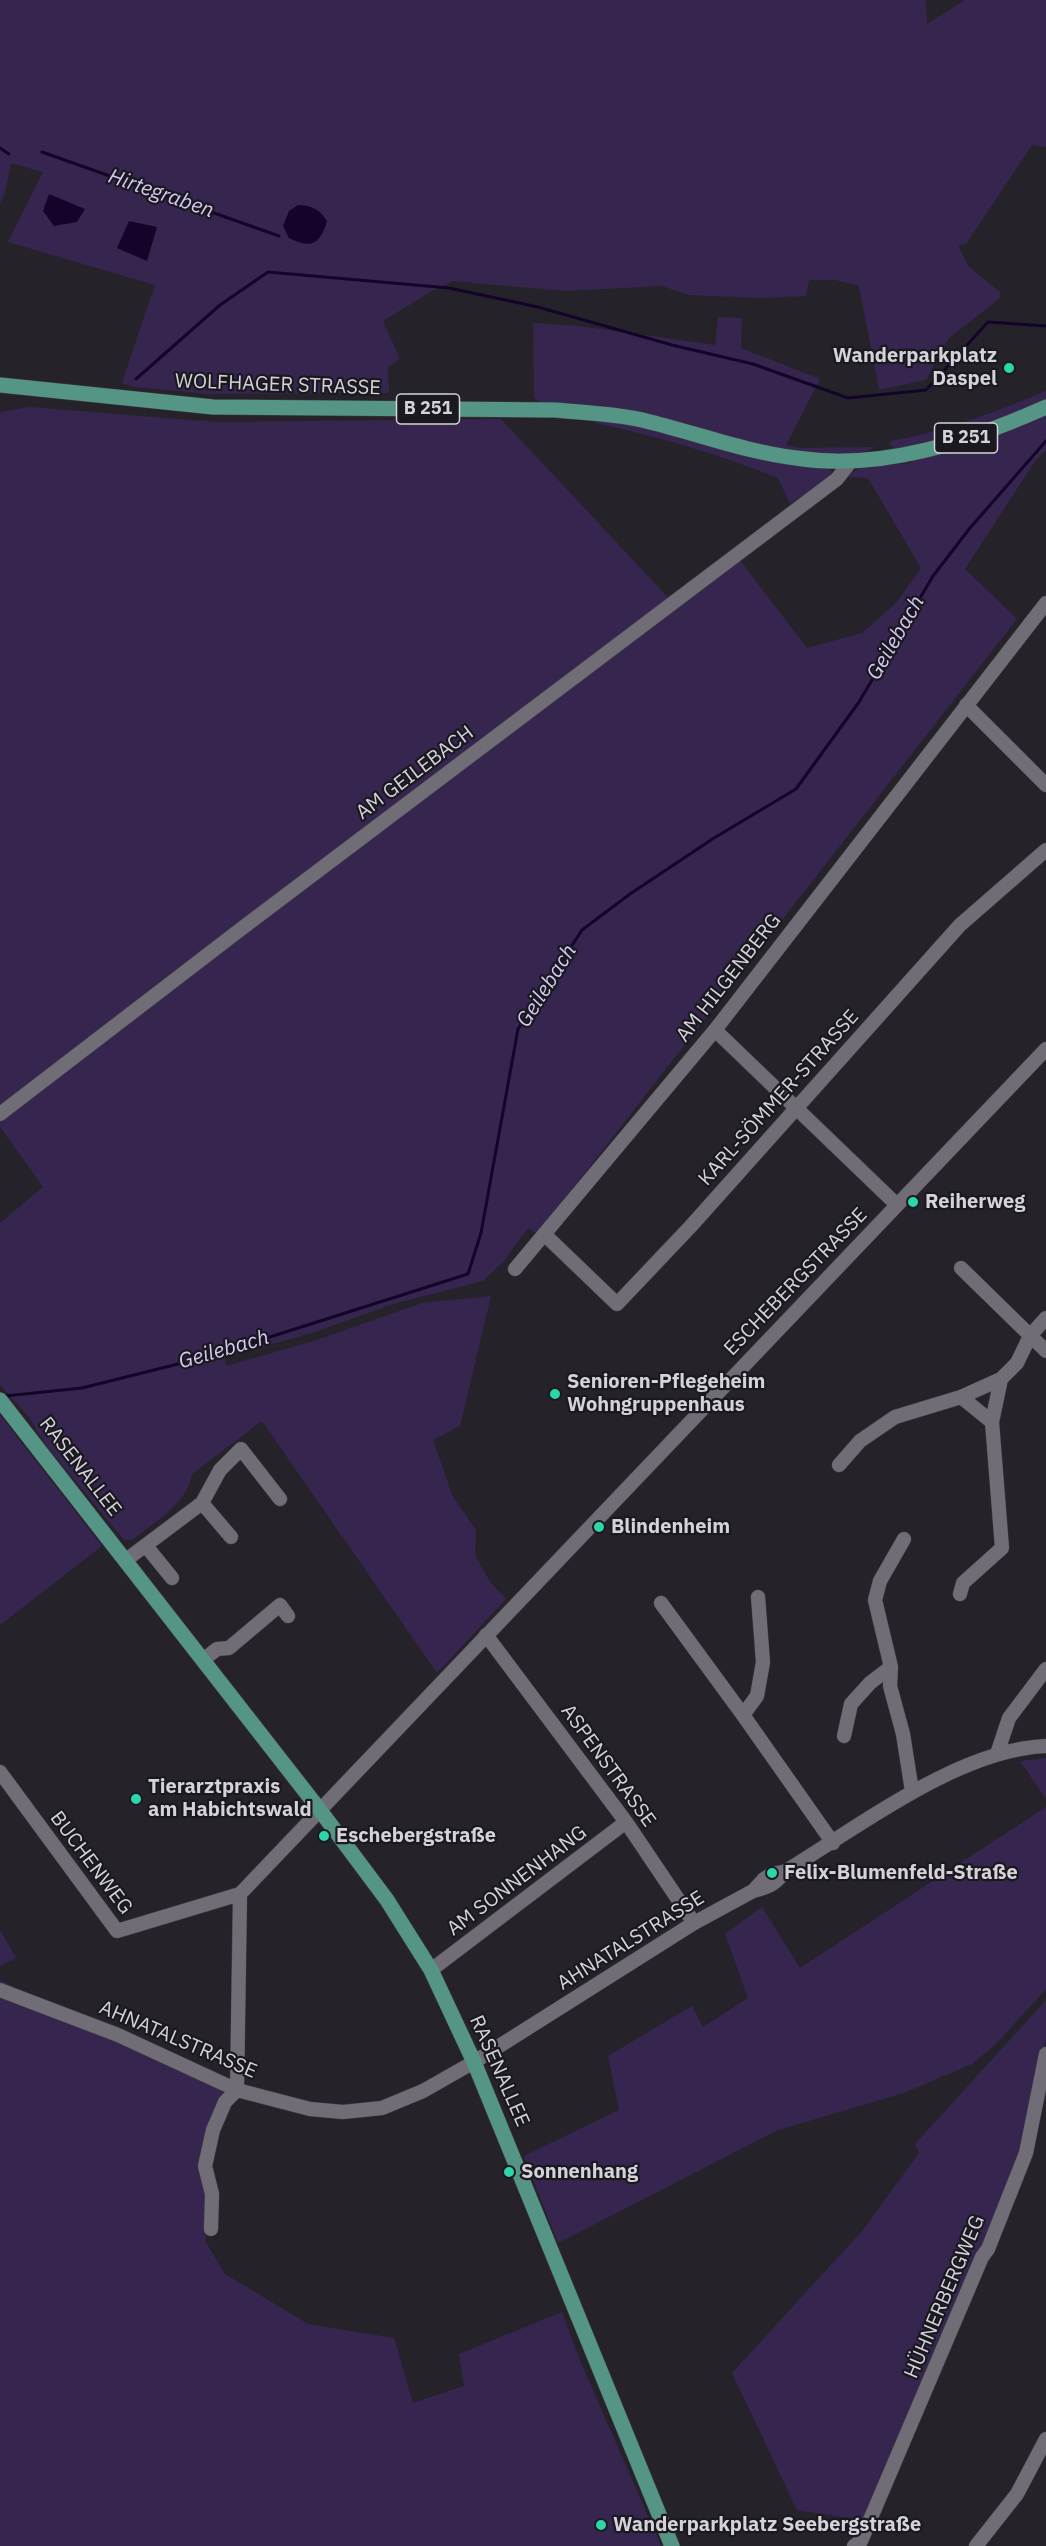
<!DOCTYPE html>
<meta charset="utf-8">
<style>
body{margin:0}
canvas{display:block;background:#25222a}
</style>
<canvas width="1046" height="2546"></canvas>
<script>
const ctx = document.querySelector('canvas').getContext('2d');
ctx.lineJoin = 'round';
function fillPath(path, color) { ctx.fillStyle = color; ctx.fill(path, 'evenodd'); }
function stroke(path, color, width, dash) { ctx.strokeStyle = color; ctx.lineWidth = width; ctx.lineCap = dash ? 'butt' : 'round'; ctx.setLineDash(dash || []); ctx.stroke(path); }
function write(font, color, halo, rows, align = 'center') {
  ctx.font = font + ' "IBM Plex Sans",sans-serif'; ctx.lineWidth = 4.5; ctx.setLineDash([]); ctx.textBaseline = 'middle'; ctx.strokeStyle = halo; ctx.fillStyle = color; for (const [text, x, y, turn = 0] of rows) {
    ctx.save(); ctx.translate(x, y); ctx.rotate((+turn || 0) * Math.PI / 180); ctx.textAlign = isNaN(turn) ? turn : align; if (halo) ctx.strokeText(text, 0, 0); ctx.fillText(text, 0, 0); ctx.restore();
  }
}
const green = new Path2D(`
 M0 0H926L927 24 965 0H1046V147L1032 145 966 244 958 245 968 266 1000 292V298L948 339 926 380 879 390 859 286 836 280H809L806 296 762 298 689 295 662 286 563 291 453 281 430 292 383 321 400 359 388 367 389 393 208 394 135 387 122 383 155 285 8 242 43 172 11 163 5 193 0 204Z
 M718 317 742 318 741 348 820 379 786 445 801 448 874 447C851 473 586 411 540 402L534 398 533 323 579 326 715 345Z
 M1046 391V400L963 432 896 449 890 445V441C945 432 995 412 1046 391Z
 M29 407 217 422 501 419 677 607 739 559 807 648 862 633 897 602 921 568 868 478 849 477V474L859 468 910 463 914 460 1046 414V450L1035 461 965 569 1017 619 537 1234 528 1228 504 1261 483 1281 393 1304 312 1333 225 1357 226 1366 314 1341 422 1303 491 1296 460 1426 433 1440 453 1497 476 1530 475 1555 490 1582 506 1599 437 1673 262 1421 192 1474C186 1505 156 1521 132 1540H124L44 1443 29 1417 0 1385V1223L43 1187 0 1127V1120L180 982 172 972 0 1107V412Z
 M600 420 621 423 823 467 833 472 826 480 790 504 778 478C718 454 658 436 595 423L594 421Z
 M0 1415 102 1546 0 1625Z
 M1046 1758V1799L1020 1761Z
 M1046 1807V1989L995 2045 972 2064 904 2093 778 2130 558 2243 524 2156 619 2110 608 2056 692 2006 703 2027 748 1998 725 1934 762 1907 800 1968Z
 M0 1930 16 1958 0 1966Z
 M0 1980 223 2092 214 2115 207 2192 209 2216 205 2241 225 2274 308 2324 394 2338 413 2403 464 2386 459 2354 562 2312 579 2358 661 2546H0Z
 M1046 2000V2038L1022 2159 866 2521 797 2510 732 2373 863 2230 919 2153 915 2144Z`);
const water = new Path2D(`
 M49 194 85 209 77 222 54 226 43 211Z
 M298 205C312 205 320 210 327 221 320 245 311 249 289 238L283 226 289 211Z
 M129 221 157 227 147 261 117 248Z`);
const stream = new Path2D(`
 M0 148 9 154
 M42 152 279 236
 M136 379 220 305 268 272 449 288 538 307 672 345 753 364 848 398 926 390 988 322 1046 326
 M5 1396 82 1388 210 1356 468 1274 481 1233 518 1029 582 930 630 894 714 838 796 789 859 702 933 576 970 528 1046 441`);
const minor = new Path2D(`
 M966 705 1046 785
 M715 1030 897 1205
 M0 1114 241 929 837 479 851 461
 M544 1234 617 1304 691 1226 960 925 1046 850
 M961 1268 1046 1351
 M515 1269 715 1030 1046 603
 M961 1397 992 1422
 M839 1465 860 1441 895 1417 961 1397 1001 1379 1017 1363 1030 1336 1046 1318
 M202 1503 231 1537
 M904 1539 880 1581 875 1600 891 1667 890 1686 903 1734 912 1791
 M146 1546 172 1578
 M126 1560 202 1503 220 1470 241 1449 280 1499
 M960 1594 963 1583 1002 1548 992 1422 1001 1379
 M661 1603 743 1715 833 1843
 M486 1635 626 1822 694 1923
 M203 1660 217 1649 229 1648 280 1605 288 1616
 M743 1715 757 1696 763 1662 758 1597
 M844 1736 851 1704 870 1683 891 1667
 M997 1754 1009 1718 1046 1669
 M0 1772 117 1931 240 1894
 M753 1891C768 1887 775 1885 784 1872
 M431 1970 626 1822
 M0 1990 118 2035 237 2090 310 2109 343 2112 382 2108 423 2091 474 2062 694 1923 753 1891 764 1879 772 1874 784 1872C857 1828 959 1749 1046 1746
 M211 2229 212 2194 205 2166 213 2130 225 2102 237 2090 240 1894 1046 1049
 M854 2546 861 2541 982 2257 988 2249 1026 2153 1046 2054
 M976 2546 1017 2494 1046 2439`);
const major = new Path2D(`
 M0 385 213 407 555 410C587 413 619 414 650 422 699 434 746 452 796 458 883 471 967 442 1046 407
 M0 1400 319 1809 387 1900 431 1970 474 2062 672 2546`);
const markers = [
 [1009,368,6,"#2dd5ab"],
 [913,1202,6,"#2dd5ab"],
 [555,1394,6,"#2dd5ab"],
 [599,1527,6,"#2dd5ab"],
 [136,1799,6,"#2dd5ab"],
 [324,1836,6,"#2dd5ab"],
 [772,1873,6,"#2dd5ab"],
 [509,2172,6,"#2dd5ab"],
 [601,2525,6,"#2dd5ab"]
];
const shields = [
 [428,409,63],
 [966,438,63]
];
const shieldNames = [
 ["B 251",428,409],
 ["B 251",966,438]
];
const poiNames = [
 ["Wanderparkplatz",997,356,"right"],
 ["Daspel",997,379,"right"],
 ["Reiherweg",925,1202],
 ["Senioren-Pflegeheim",567,1382],
 ["Wohngruppenhaus",567,1405],
 ["Blindenheim",611,1527],
 ["Tierarztpraxis",148,1787],
 ["am Habichtswald",148,1810],
 ["Eschebergstraße",336,1836],
 ["Felix-Blumenfeld-Straße",784,1873],
 ["Sonnenhang",521,2172],
 ["Wanderparkplatz Seebergstraße",613,2525]
];
const streetNames = [
 ["WOLFHAGER STRASSE",278,385,2],
 ["AM GEILEBACH",415,773,-37],
 ["AM HILGENBERG",729,978,-52],
 ["KARL-SÖMMER-STRASSE",779,1098,-48],
 ["ESCHEBERGSTRASSE",796,1282,-46],
 ["RASENALLEE",80,1467,52],
 ["ASPENSTRASSE",608,1766,54],
 ["BUCHENWEG",91,1863,53],
 ["AM SONNENHANG",517,1881,-37],
 ["AHNATALSTRASSE",631,1941,-32],
 ["AHNATALSTRASSE",178,2040,23],
 ["RASENALLEE",499,2071,66],
 ["HÜHNERBERGWEG",945,2297,-67]
];
const waterNames = [
 ["Hirtegraben",161,194,19],
 ["Geilebach",896,638,-60],
 ["Geilebach",547,986,-58],
 ["Geilebach",224,1350,-16]
];
fillPath(green, '#36264f');
fillPath(water, '#15042a');
stroke(stream, '#15042a', 3);
stroke(minor, '#424046', 15);
stroke(major, '#424046', 16);
stroke(minor, '#706d76', 14);
stroke(major, '#559586', 15);
for (const [x, y, r, color] of markers) { const dot = new Path2D(); dot.arc(x, y, r, 0, 2 * Math.PI); ctx.fillStyle = color; ctx.fill(dot); stroke(dot, '#1b1920', 2); }
for (const [x, y, w] of shields) { const box = new Path2D(); box.roundRect(x - w / 2, y - 15, w, 30, 4.5); ctx.fillStyle = '#1b1920'; ctx.fill(box); stroke(box, '#d5d3d9', 1.5); }
write('bold 18px', '#d5d3d9', null, shieldNames);
write('bold 20px', '#d5d3d9', '#1b1920', poiNames, 'left');
write('20px', '#d5d3d9', '#1b1920', streetNames);
write('italic 21px', '#d7c9f5', '#1b1920', waterNames);
</script>
